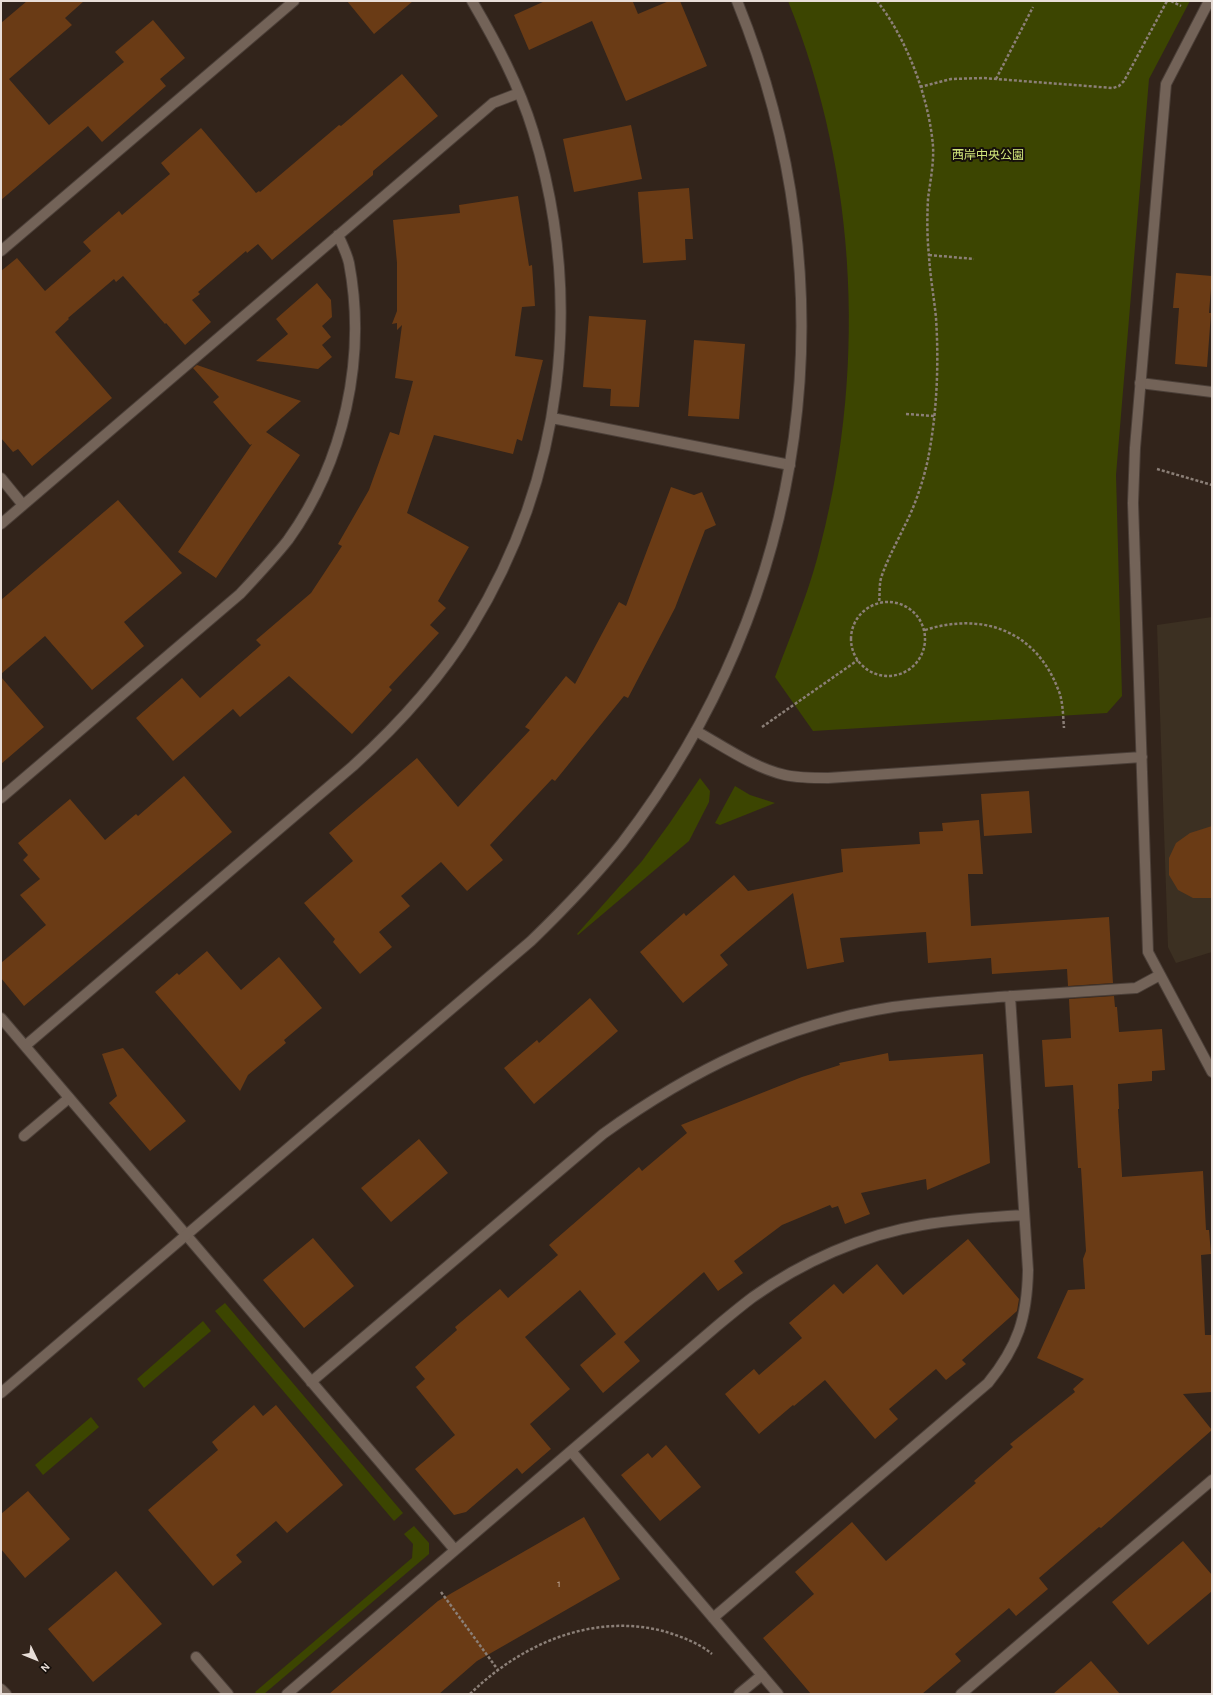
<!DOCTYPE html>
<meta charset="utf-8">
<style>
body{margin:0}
#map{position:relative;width:1213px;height:1695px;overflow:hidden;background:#32241b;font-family:"Alegreya Sans",sans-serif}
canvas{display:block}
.frame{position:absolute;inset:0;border:2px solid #e8ded8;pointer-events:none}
.north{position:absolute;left:16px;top:1639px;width:40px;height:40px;-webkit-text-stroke:3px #150f0b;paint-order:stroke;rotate:133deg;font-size:11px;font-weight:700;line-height:16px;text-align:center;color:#e8ded8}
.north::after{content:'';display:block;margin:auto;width:14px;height:18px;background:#e8ded8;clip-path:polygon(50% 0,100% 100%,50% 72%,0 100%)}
</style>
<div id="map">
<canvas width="1213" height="1695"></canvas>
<div class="frame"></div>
<div class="north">N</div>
</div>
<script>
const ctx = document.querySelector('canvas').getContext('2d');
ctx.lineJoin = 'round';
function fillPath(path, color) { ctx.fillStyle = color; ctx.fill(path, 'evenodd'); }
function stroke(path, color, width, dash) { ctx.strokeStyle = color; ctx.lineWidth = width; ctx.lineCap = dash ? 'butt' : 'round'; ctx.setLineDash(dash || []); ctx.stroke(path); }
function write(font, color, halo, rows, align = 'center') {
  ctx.font = font + ' "Alegreya Sans","Noto Sans JP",sans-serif'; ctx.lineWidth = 4; ctx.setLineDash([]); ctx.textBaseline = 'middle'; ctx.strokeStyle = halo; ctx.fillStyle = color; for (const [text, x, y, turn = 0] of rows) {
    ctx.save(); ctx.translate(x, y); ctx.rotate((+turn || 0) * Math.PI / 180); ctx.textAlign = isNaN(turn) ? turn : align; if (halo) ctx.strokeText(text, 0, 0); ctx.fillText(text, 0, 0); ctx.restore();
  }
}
const education = new Path2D(`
 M1212 617V952L1176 963 1168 947 1157 625Z`);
const green = new Path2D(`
 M788 1H1190L1149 79 1116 475 1122 696 1107 713 813 731 775 677C790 637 806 599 817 559 867 377 859 176 788 1Z
 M700 778 710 791 709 802 689 841 578 935 577 934 642 861 669 824Z
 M735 786 750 795 775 803 720 825 715 823Z
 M225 1303 403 1513 394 1521 215 1311Z
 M203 1321 211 1331 144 1388 137 1379Z
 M91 1417 99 1427 43 1475 35 1465Z
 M414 1526 429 1543V1554L264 1694H257L255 1692 412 1558 413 1544 404 1534Z`);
const building = new Path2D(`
 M27 1H84L65 18 72 25 9 79 49 125 124 62 115 52 153 20 185 58 160 79 166 86 102 142 88 126 1 200V23Z
 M347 1H413L374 34Z
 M545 1H636L633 2 638 14 669 1H680L707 66 626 101 592 21 529 50 514 15Z
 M402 74 438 116 373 171V175L272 260 258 244 247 253 246 251 198 292 200 294 192 300 211 322 185 345 166 323 165 324 123 276 116 282 114 279 68 318 69 319 55 332 112 398 32 466 18 449 13 452 1 438V271L17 258 45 291 91 251 83 242 119 211 122 215 170 174 161 163 201 128 256 193 259 191 260 192 339 125 341 126Z
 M631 125 642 179 574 192 563 139Z
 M689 188 693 239H685L686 260 643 263 638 192Z
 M518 196 529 266 532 265 535 306 522 307 515 356 543 360 522 441 517 439 513 454 434 435 407 513 469 547 438 601 446 608 430 625 439 633 389 687 392 690 352 734 289 676 240 717 233 709 173 761 136 718 182 678 200 698 261 645 256 640 311 593 342 546 338 544 369 490 390 432 399 435 413 381 395 378 402 325 397 330V323L392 324 397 311V263L393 220 460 213 459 205Z
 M1176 273 1212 276 1209 313H1211L1207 367 1175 364 1179 308H1173Z
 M317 283 331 300 332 317 322 326 331 337 322 345 332 357 318 369 256 361 288 334 276 319Z
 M589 316 646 320 639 407 610 406 611 389 583 387Z
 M694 340 745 344 739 419 688 416Z
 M197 365 301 401 266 432 300 455 216 578 178 552 252 444 250 445 213 402 219 397 193 368Z
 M671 487 694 495 702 492 716 525 705 530 675 608 628 698 624 696 555 781 552 779 490 845 503 860 467 891 441 862 401 896 410 906 379 932 392 947 360 974 333 942 335 939 304 903 353 861 329 833 417 758 458 807 530 730 525 727 566 676 575 684 619 602 626 606Z
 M118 500 182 573 124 622 144 646 92 690 45 636 1 674V600Z
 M1 677 44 727 1 764Z
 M184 776 232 832 24 1006 1 978V963L46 925 20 895 40 879 23 860 28 855 18 843 70 799 105 840 136 814 138 816Z
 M1029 791 1032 833 984 836 981 794Z
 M979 820 983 874H968L971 926 1109 917 1113 983 1068 986 1067 969 992 974 991 958 928 963 926 932 840 938 844 962 807 969 793 893 720 955 728 965 683 1003 640 952 684 913 686 916 734 875 748 891 843 872 841 849 920 844 919 832 943 831 942 823Z
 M1212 826V898H1193L1178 890 1169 875V858L1176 843 1190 833Z
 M207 951 241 990 279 957 322 1008 284 1040 286 1043 248 1075 240 1091 155 992 177 973 179 975Z
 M1114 996 1115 1007H1117L1119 1032 1162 1029 1165 1070 1152 1071V1081L1118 1084 1119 1109H1118L1122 1175V1177L1203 1171 1206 1230H1209L1211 1254 1201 1255 1205 1335H1212V1392L1183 1394 1212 1430 1101 1528 1099 1527 1039 1578 1048 1589 1016 1616 1009 1608 955 1654 961 1661 922 1694H811L763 1638 814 1594 795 1572 852 1522 886 1561 976 1483 974 1481 1013 1447 1010 1444 1075 1392 1073 1389 1084 1379 1037 1358 1068 1290 1085 1289 1083 1259 1086 1251 1081 1168H1078L1073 1085 1045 1087 1042 1040 1071 1038 1069 999Z
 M590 998 618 1031 534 1104 504 1068 537 1040 539 1043Z
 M123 1048 186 1121 150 1151 109 1103 117 1096 102 1054Z
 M888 1053 889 1061 983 1054 990 1163 927 1190 926 1179 861 1193 870 1214 845 1224 838 1206 832 1208 830 1205 782 1225 734 1261 743 1273 718 1291 704 1272 624 1342 640 1361 603 1393 580 1365 616 1334 580 1290 525 1337 570 1389 530 1424 551 1449 522 1474 517 1468 466 1512 454 1515 415 1469 455 1435 416 1387 425 1379 415 1367 457 1330 455 1327 500 1289 508 1298 558 1255 549 1245 639 1167 642 1171 687 1133 681 1125 802 1077 840 1065 839 1063Z
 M419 1139 448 1173 391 1222 361 1188Z
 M313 1238 354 1286 304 1328 263 1280Z
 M968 1239 1019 1299 1017 1311 962 1360 966 1364 946 1380 936 1369 889 1409 898 1419 875 1439 825 1380 794 1406 793 1405 759 1434 725 1394 754 1369 759 1375 802 1338 789 1323 834 1284 843 1294 877 1264 903 1295Z
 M254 1405 263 1416 276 1405 343 1485 287 1533 276 1521 236 1555 242 1562 213 1586 148 1510 218 1450 212 1442Z
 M666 1445 701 1487 660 1521 621 1475 648 1453 652 1458Z
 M28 1491 70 1539 25 1578 1 1549V1514Z
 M584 1517 620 1579 477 1661 439 1694H329L438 1601Z
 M1183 1541 1212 1575V1591L1148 1645 1112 1602Z
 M116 1571 162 1624 93 1682 48 1629Z
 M1091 1661 1120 1694H1053Z`);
const path = new Path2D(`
 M877 1C907 39 929 98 933 146 934 164 930 182 928 199 927 218 927 237 929 256 930 276 934 297 936 318 939 364 937 413 928 459 923 482 915 506 904 527 896 544 887 560 881 578 879 586 880 595 879 603
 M1171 1 1181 6
 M996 79 1033 7
 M920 87 951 79 983 78 1113 88 1119 86 1124 81 1167 1
 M929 255 974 259
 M906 414 934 416
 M1157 469 1212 485
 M851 639a37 37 0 1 1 74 0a37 37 0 1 1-74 0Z
 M925 630C982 612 1035 630 1058 689 1063 700 1063 716 1064 728
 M762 727 858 660
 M441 1592 498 1670
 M470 1694C521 1644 592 1613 663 1631 680 1636 699 1643 712 1654`);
const lane = new Path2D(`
 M1140 383 1212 392
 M24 1136 69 1098
 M196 1657 228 1694
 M739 1694 762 1675`);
const street = new Path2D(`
 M1209 1 1166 84 1135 448 1133 503 1148 952 1212 1072
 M1 251 294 1
 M552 418 790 465
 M1 478 23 505
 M1 524 493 103 519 93
 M696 731C723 746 754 768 785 775 799 778 813 778 828 778L1142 757
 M1 798 240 594C256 577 273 559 288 540 344 462 367 358 349 263 347 254 342 244 338 235
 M1 1018 455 1550
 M25 1046 353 766C398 725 439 681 471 628 563 478 585 300 533 131 519 85 496 42 472 1
 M311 1382 603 1134C690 1071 784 1024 893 1007 927 1002 963 1000 998 997 1044 994 1090 991 1136 988L1160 975
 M571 1451 778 1694
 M713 1618 988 1383C1018 1346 1027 1318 1028 1270L1010 996
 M1 1689 6 1694
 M287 1694 717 1326C729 1316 741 1306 753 1297 802 1262 862 1235 922 1225 956 1219 990 1217 1024 1215
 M961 1694 1212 1480`);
const secondary = new Path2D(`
 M1 1393 531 941C563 910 594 878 622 843 811 598 853 287 737 1`);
const numberNames = [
 ["1",559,1584]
];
const parkNames = [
 ["西岸中央公園",988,155]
];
fillPath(education, '#3c3022');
fillPath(green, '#3c4501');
fillPath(building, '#6a3b15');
stroke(lane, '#4b3f38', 12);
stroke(street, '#4b3f38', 12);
stroke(secondary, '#4b3f38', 12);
stroke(path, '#8b7f77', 2.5, [3, 2]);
stroke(lane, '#736358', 10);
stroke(street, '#736358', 10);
stroke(secondary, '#736358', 10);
write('10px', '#c8b5a7', null, numberNames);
write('12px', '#d2e77c', '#150f0b', parkNames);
</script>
